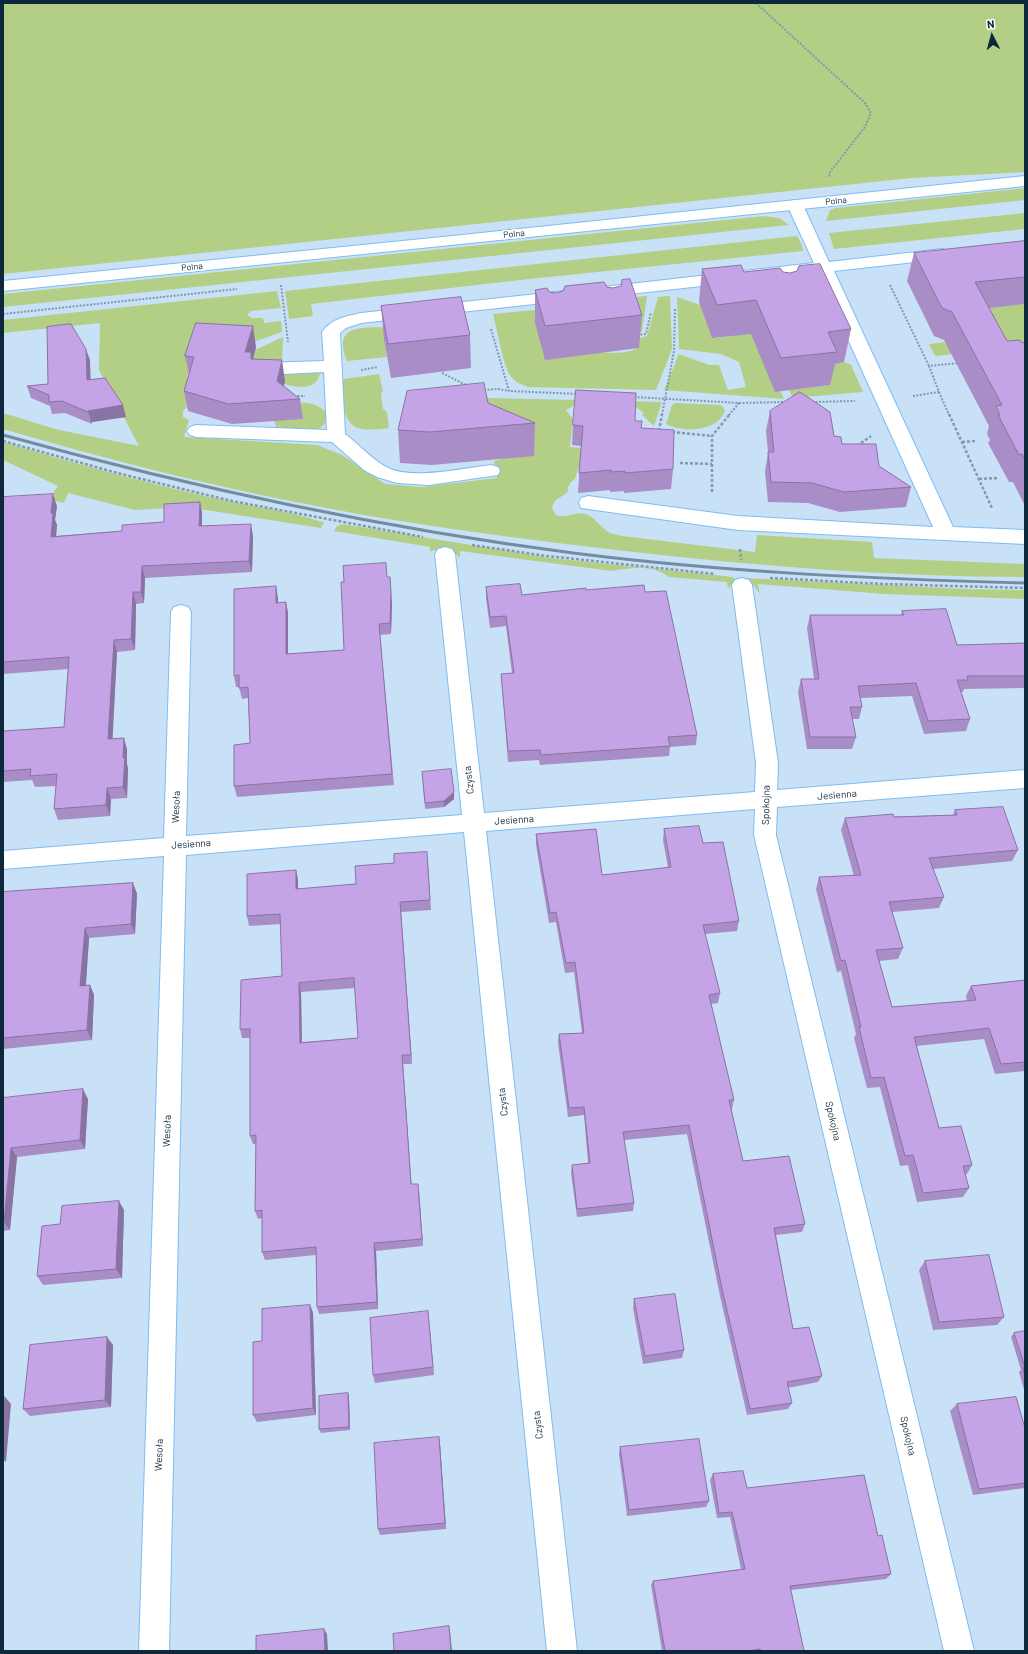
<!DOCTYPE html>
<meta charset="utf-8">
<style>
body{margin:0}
#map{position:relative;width:1028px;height:1654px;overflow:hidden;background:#c9e1f7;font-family:Barlow,sans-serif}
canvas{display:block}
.frame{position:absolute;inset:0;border:4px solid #0d273b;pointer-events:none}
.north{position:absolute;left:972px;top:16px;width:40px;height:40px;-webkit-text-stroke:3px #fff;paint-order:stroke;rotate:354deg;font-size:11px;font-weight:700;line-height:16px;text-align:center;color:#0d273b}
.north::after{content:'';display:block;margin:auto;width:14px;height:18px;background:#0d273b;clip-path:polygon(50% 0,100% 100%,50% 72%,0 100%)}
</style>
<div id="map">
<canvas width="1028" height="1654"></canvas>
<div class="frame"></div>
<div class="north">N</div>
</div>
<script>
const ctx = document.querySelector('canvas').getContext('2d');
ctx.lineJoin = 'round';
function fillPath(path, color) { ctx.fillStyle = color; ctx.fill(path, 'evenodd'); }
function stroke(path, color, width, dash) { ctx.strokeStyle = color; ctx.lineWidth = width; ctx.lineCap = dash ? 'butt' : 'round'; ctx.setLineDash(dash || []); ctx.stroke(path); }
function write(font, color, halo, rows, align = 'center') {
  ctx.font = font + ' Barlow,sans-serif'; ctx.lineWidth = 3.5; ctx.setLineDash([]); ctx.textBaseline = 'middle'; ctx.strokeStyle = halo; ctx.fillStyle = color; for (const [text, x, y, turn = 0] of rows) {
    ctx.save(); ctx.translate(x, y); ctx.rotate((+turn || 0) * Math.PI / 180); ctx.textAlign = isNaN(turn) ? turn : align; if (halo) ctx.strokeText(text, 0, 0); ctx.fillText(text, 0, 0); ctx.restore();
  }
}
const green = new Path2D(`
 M3 3H1025V172L912 178 3 274Z
 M1025 188V200L826 221 830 210 836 208Z
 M1025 213V229L834 249 829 233Z
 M764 216 779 218 789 225 3 307V294Z
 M797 236 802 245 803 251 529 279 311 304 313 316 289 319 285 291Z
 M277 291 281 308 251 311 247 315 252 318H263L264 323 281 321 282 332 245 345 203 336 188 343 196 351 187 377 201 378C197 386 187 409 183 411V417L189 420 184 437 317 445 342 455 385 484 422 487 497 478 494 461 502 459 505 456 478 403 489 398 662 402 654 426 642 415 644 413 636 407 626 412 578 403 566 410 573 419 570 447 584 448 583 466 578 469 575 479 571 482 568 487V491C562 499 555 496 552 508L556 515C567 519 574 511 585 514 596 517 600 528 610 533 613 534 618 535 622 536L755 552 757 535 872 542 874 558 1025 564V577C892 577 758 566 625 551 522 539 418 526 316 506 210 486 106 459 3 429V413L59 430 139 446 99 370 100 323 3 333V320Z
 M647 296 642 332H634L622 298Z
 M670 296 672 349 656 390 528 387C519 384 512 380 508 372 502 358 497 330 493 314L535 310 550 359 603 352C613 354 631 353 639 347L636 339 647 336 658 297Z
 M677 297 700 305 717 338 751 332 784 399 664 390 679 354 709 365H719L728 390 746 387 739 362 721 354 679 349Z
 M1025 304V346L1002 348 976 308Z
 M382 327 389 339 385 343 387 357 347 361C345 356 343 351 343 346 341 325 369 328 382 327Z
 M283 337 282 365 250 367 255 350Z
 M981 338 984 351 935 356 929 344Z
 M845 362 851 365 863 392 793 398 789 390 830 385 827 364Z
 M256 373H320C315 401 271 379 256 373Z
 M379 374 383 391 381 394 383 409 387 412 389 428C346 434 347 424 339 385L344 379Z
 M298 402C310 403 320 404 328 415 327 420 325 425 320 428 310 435 287 432 276 427L274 420Z
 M676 403 721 405 725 410C719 432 683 433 666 424L672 405Z
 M3 442C74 463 146 483 218 499 254 507 291 511 325 523L322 525 321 528 187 507 135 510 68 493 64 503 49 499 58 486 3 460Z
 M342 524 551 558 733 577 737 581 736 584 731 585 728 589 727 582 669 577C654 564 629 568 611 571L460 551V558C455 551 438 547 430 552V547L334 531 337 526Z
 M744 578 966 589 1025 590V599L885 594 758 584 760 594 754 586 744 584Z`);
const pathFar1 = new Path2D(`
 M756 3 865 103 871 113 865 127 830 172 829 177
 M281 285 288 342
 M890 285 929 366
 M3 314 237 289
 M491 329 509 391 579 394
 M637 335 646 334 651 312
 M361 370 378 367
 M442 373 468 386
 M484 390 498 389 509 391
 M939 392 949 415
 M294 396H305
 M913 396 939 392 929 366 959 363
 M634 397 739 403 729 415
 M812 402 855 401
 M739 403 785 402
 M662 415 674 351 675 308`);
const path = new Path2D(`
 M949 414 992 508
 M659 431 662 414
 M672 432 712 436
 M3 441 121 474 232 501 423 537
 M962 442 975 441
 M857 446 871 436
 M680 463 712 464
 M979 479 997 478
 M712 492V436L730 414
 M472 545 547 556 715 574
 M740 549 741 560
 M770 578 883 584 1025 588`);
const minor = new Path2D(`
 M795 200 801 202 803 205 829 262 942 249 948 251 950 254 948 257 942 259 834 271 953 527 1025 530V544L738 530 581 508 579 503 581 498 588 496 738 516 933 527 818 273 603 297 597 296 595 292 597 288 603 287 814 263 787 205 789 202Z
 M565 291 571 292 573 296 571 300 361 323 346 328 340 333 345 434C360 445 371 459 388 468 412 480 465 468 491 465L498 467 500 471 498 475 429 485 397 483 377 477 364 470 332 442 196 437 190 435 187 431 190 427 196 425 327 430 324 372 263 375 257 373 254 369 257 365 263 363 324 361 322 332C331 319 346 316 361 313Z
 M445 547 452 549 455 554 484 813 755 792 756 763 732 585 735 580 742 578 749 580 752 585 778 763 777 790 1025 770V788L777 807 776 835 974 1651H944L754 835 755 809 486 831 577 1651H547L464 832 186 855 169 1651H139L164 856 3 869V851L164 838 171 612 174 607 181 605 188 607 191 612 186 836 462 815 435 554 438 549Z`);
const tertiary = new Path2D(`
 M1025 176V186L3 291V281L462 235Z`);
const rail = new Path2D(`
 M3 435C190 487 380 528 573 553 723 572 874 579 1025 583`);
const wall = new Path2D(`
 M1025 241V304L989 308 1007 341 1022 343 1025 342V506L1013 482H1009L988 443 990 440 987 434 989 426 944 340 934 336 907 281 914 253Z
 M702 269 744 272H783L851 329 844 362 835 364 830 385 775 392 751 334 712 338 699 302Z
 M607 287 642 315 639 348 545 360 535 323V290L556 293Z
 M381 306 470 335 471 368 391 378 384 339Z
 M256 347 253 359 285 381 284 386 300 399 303 419 232 424 188 411 184 391 189 374 185 356Z
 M90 360V380L126 417 92 422V424L65 413 52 414 50 406 31 398 27 386 48 384Z
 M488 403 535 423 534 456 432 465 400 463 398 430Z
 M770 411 834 436 842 444 879 466 911 487 906 507 840 512 808 503 768 502 765 472 768 452 766 431Z
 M635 421 641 428 673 469 671 489 624 493V491L610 492V490L578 493 581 446 572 445 573 425Z
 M200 502 202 513V526L253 536 252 572 145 578 144 603 136 604 135 650 117 652 112 739 127 749V764L128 769 127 798 111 799 110 816 58 820 54 809 56 786 35 787 32 780 3 782V731L64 727 68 669 3 674V503L57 506 55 520 57 525 56 536 122 531 164 522Z
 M388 577 392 604 391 634 380 635 394 785 237 797 234 786 250 743 248 698 242 699 239 687H236L234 676 276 586 278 603 286 602 288 613V654L344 650Z
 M486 587 522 595 586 590 645 592 697 735 696 745 670 747 669 756 540 765 539 760 508 762 502 685 501 674 512 673 506 626 490 628 486 598Z
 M902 611 957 645 1025 643V688L964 689 963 692H961L970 719 966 731 924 734 912 696 861 698 862 707 859 719H852L856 737 852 749H807L798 692 801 679H814L807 628 810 615H901Z
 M422 772 454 792V799L444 807 425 809Z
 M955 810 1018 850 1012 861 933 869 944 897 939 908 892 912 903 948 898 959 879 961 892 1007 967 1001 966 996 971 986 1025 980V1071L995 1074 984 1039 916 1046 939 1128 972 1165 967 1174H965L969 1188 963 1197 917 1202 908 1165 900 1166 880 1087 867 1088 854 1038 856 1034 841 971 837 972 816 889 819 877 854 876 841 830 845 818 953 815Z
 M664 829 703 843 739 921 737 931 705 934 720 993 718 1003 711 1004 734 1100 732 1109H731L743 1161 805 1224 802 1232 776 1235 793 1329 822 1376 818 1382 788 1388 792 1403 788 1409 747 1415 720 1296 687 1134 624 1140 634 1203 633 1211 577 1217 571 1173 572 1165 588 1163 584 1115 568 1117 558 1043 559 1034 582 1033 574 972 565 973 556 922 549 923 536 845V834L602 875 668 868 663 840Z
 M428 863 431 910 401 912 412 1064H403L411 1184 419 1192 423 1246 376 1251 378 1309 319 1314 317 1307 316 1255 265 1260 262 1252V1218L258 1219 255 1211 256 1144H253L250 1136V1038H242L240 1029 282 976 281 924 249 926 247 916 296 870 298 880V889L356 884ZM355 988 358 1038 302 1042 301 992Z
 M133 883 137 894 135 934 89 938 86 985H90L94 995 92 1040 3 1049V892Z
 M3 1098 88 1099 85 1149 17 1157 10 1230 3 1231Z
 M124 1210 122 1278 43 1285 37 1276 60 1224Z
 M925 1261 1004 1317 997 1325 933 1330 919 1270Z
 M634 1299 684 1350 682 1358 643 1364 633 1308Z
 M310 1305 313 1313 316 1415 257 1422 253 1415Z
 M429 1320 434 1375 375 1383 373 1375Z
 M1025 1331V1393L1019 1372 1021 1370 1011 1337 1014 1333Z
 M113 1345 111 1407 30 1416 23 1409Z
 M348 1393 349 1397 350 1430 321 1433 319 1429Z
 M957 1404 1025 1428V1488L973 1495 950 1411Z
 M439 1437 440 1444 446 1529 380 1535 378 1529Z
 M620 1447 709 1501 706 1507 627 1516 619 1454Z
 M713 1474 747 1488 878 1536 891 1574 886 1579 791 1590 804 1651H662L651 1585 653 1581 741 1569 730 1517 717 1518 710 1480Z`);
const shadedWall = new Path2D(`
 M253 326 256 347 253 359 255 372 245 352Z
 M86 349 90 360 91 392 87 380Z
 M282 360 285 381 280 401 277 381Z
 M123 405 126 417 92 422V424L88 411Z
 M53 494 57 506 55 520 57 525 55 549 51 537V513Z
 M200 502 202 513V538L199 526Z
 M251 524 253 536 252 572 249 561Z
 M142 566 145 578 144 603 141 592Z
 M390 577 392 604 391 634 390 623Z
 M276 586 278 598V614L276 603Z
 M133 592 136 604 135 650 131 639Z
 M286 602 288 613V666L286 654Z
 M114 640 117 652 112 750 108 739Z
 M124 738 127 749V764L128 769 127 798 123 787V758Z
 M107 788 111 799 110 816 106 805Z
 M454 792V799L444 807V801Z
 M296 870 298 880V899L296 889Z
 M133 883 137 894 135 934 131 924Z
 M400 902 401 912 412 1064 411 1055Z
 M85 928 89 938 85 996 80 986Z
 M299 983 301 992 302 1052 300 1043Z
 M90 985 94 995 92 1040 87 1030Z
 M402 1055 403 1064 412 1192 411 1184Z
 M83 1089 88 1099 85 1149 80 1140Z
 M11 1148 17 1157 10 1230 4 1222Z
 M418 1184 419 1192 423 1246 422 1239Z
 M119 1201 124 1210 122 1278 116 1269Z
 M374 1243 376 1251 378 1309 377 1302Z
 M310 1305 313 1313 316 1415 313 1408Z
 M428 1311 429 1320 434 1375 433 1367Z
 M107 1337 113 1345 111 1407 105 1400Z
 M348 1393 349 1397 350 1430 349 1427Z
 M5 1397 11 1404 6 1462 3 1459V1417Z
 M439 1437 440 1444 446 1529 445 1523Z
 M449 1626 450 1631 452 1651H451Z
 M324 1629 327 1634 328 1651H325Z`);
const building = new Path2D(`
 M1025 241V277L975 282 1007 341 1020 340 1022 343 1025 342V459L1022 454 1019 455 998 415H1000L996 406 1002 405 952 312 942 308 914 253Z
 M820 264 851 329 828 332 837 352 781 358 756 300 717 305 702 269 741 265 744 272 780 268 783 272 790 273 797 271 799 266Z
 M630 279 642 315 545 326 535 290 547 288 549 292 556 293 563 291 565 286 604 282 607 287 613 288 621 286 622 280Z
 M461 297 470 335 388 344 381 306Z
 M196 323 253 326 245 352H251V359L282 360 277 381 300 399 228 404 184 391 194 357 185 356Z
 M71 324 86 349 87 380 105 378 123 405 88 411V412L62 401 49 402V395L27 386 48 384 47 327Z
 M484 383 488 403 535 423 430 432 398 430 407 391Z
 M576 390 636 393 635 421H642L641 428 674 430 673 469 625 473V471L611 472V470L579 473 583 426 573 425Z
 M800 392 830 412 834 436 841 437 842 444H876L879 466 911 487 844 492 812 483 771 482 768 452H774L770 411Z
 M53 494 51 513H53L51 537 122 531V525L164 522V504L200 502 199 526 251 524 249 561 142 566 141 592H133L131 639 114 640 108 739 124 738 123 758H125L123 787 107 788 106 805 54 809 57 774 30 776 31 769 3 771V731L64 727 69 657 3 662V503L4 497Z
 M386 563 387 577H390L391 592 390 623 379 624 392 774 234 786V745L250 743 248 687 239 688V675L234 676V589L276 586V603L286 602V654L344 650 341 582H344L343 566Z
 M520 584 522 595 586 588V590L644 585 645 592 666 591 697 735 668 737 670 746 541 755 540 750 508 751 501 674 514 673 506 616 490 617 486 587Z
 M946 609 957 645 1025 643V676H967L968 680H957L970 719 928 721 916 683 858 686 862 707H850L856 737H810L801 679H819L810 615H904L902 611Z
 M451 769 454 792 444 801 425 803 422 772Z
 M1003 807 1018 850 929 858 944 897 889 902 903 948 876 950 892 1007 976 1000 971 986 1025 980V1062L1001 1064 989 1028 914 1037 939 1128 961 1126 972 1165 963 1166 969 1188 923 1193 913 1155 905 1156 884 1077 871 1078 859 1027H861L845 960 841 961 819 877 861 875 845 818 893 814 894 817 957 815 955 810Z
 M699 826 703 843 723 842 739 921 703 925 720 993 709 995 734 1100H729L743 1161 789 1156 805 1224 774 1228 793 1329 809 1327 822 1376 787 1382 792 1403 750 1409 722 1289 689 1125 623 1132 634 1203 577 1209 572 1165 590 1163 584 1107 569 1108 559 1034 584 1033 575 962 566 963 556 912 550 913 536 834 596 829 602 875 671 867 664 829Z
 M427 852 430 900 400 902 411 1055H402L411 1184H418L422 1239 374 1243 377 1302 317 1307 316 1247 262 1252V1210L255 1211 256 1135 250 1136V1029H240L241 980 282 976 280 914 247 916V874L296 870V889L356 884 355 866 394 863V854ZM354 978 358 1038 300 1043 299 983Z
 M133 883 131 924 85 928 80 986 90 985 87 1030 3 1038V892Z
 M83 1089 80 1140 11 1148 4 1222H3V1098Z
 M119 1201 116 1269 37 1276 42 1226 60 1224 62 1206Z
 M989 1255 1004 1317 939 1322 925 1261Z
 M675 1294 684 1350 645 1356 634 1299Z
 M310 1305 313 1408 253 1415V1342L262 1341V1309Z
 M428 1311 433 1367 373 1375 370 1318Z
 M1025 1331V1376L1023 1368 1025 1367 1014 1333Z
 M107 1337 105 1400 23 1409 30 1345Z
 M348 1393 349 1427 319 1429V1396Z
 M3 1397H5L3 1417Z
 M1016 1397 1025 1428V1483L979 1489 957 1404Z
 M439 1437 445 1523 378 1529 374 1443Z
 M699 1439 709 1501 629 1510 620 1447Z
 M743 1471 747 1488 864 1475 878 1536 882 1535 891 1574 790 1586 804 1651H761L760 1649 749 1651H665L653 1581 745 1569 732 1512 719 1513 713 1474Z
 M449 1626 451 1651H394L393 1634Z
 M324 1629 325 1651H256V1636Z`);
const farStreetnames = [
 ["Polna",836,201,-6],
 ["Polna",514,234,-6],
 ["Polna",192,267,-6]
];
const streetNames = [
 ["Czysta",469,780,-96],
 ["Jesienna",837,795,-5],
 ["Spokojna",766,805,-89],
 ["Wesoła",176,807,-88],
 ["Jesienna",514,820,-4],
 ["Jesienna",191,844,-4],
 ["Czysta",503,1102,-96],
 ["Spokojna",833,1121,77],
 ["Wesoła",167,1131,-88],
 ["Czysta",538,1425,-96],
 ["Spokojna",908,1436,77],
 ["Wesoła",159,1455,-88]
];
fillPath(green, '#b2cf85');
stroke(minor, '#7ebcf1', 2);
stroke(tertiary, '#7ebcf1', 2);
stroke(pathFar1, '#829ab0', 2, [2, 1.5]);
stroke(path, '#829ab0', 2.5, [3, 2]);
fillPath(minor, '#fff');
fillPath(tertiary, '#fff');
stroke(rail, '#738ca1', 3);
fillPath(wall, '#a98dc7');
fillPath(shadedWall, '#8973a2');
fillPath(building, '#c4a4e7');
stroke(building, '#8973a2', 1);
write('9px', '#0d273b', '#fff', farStreetnames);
write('10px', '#0d273b', '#fff', streetNames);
</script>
